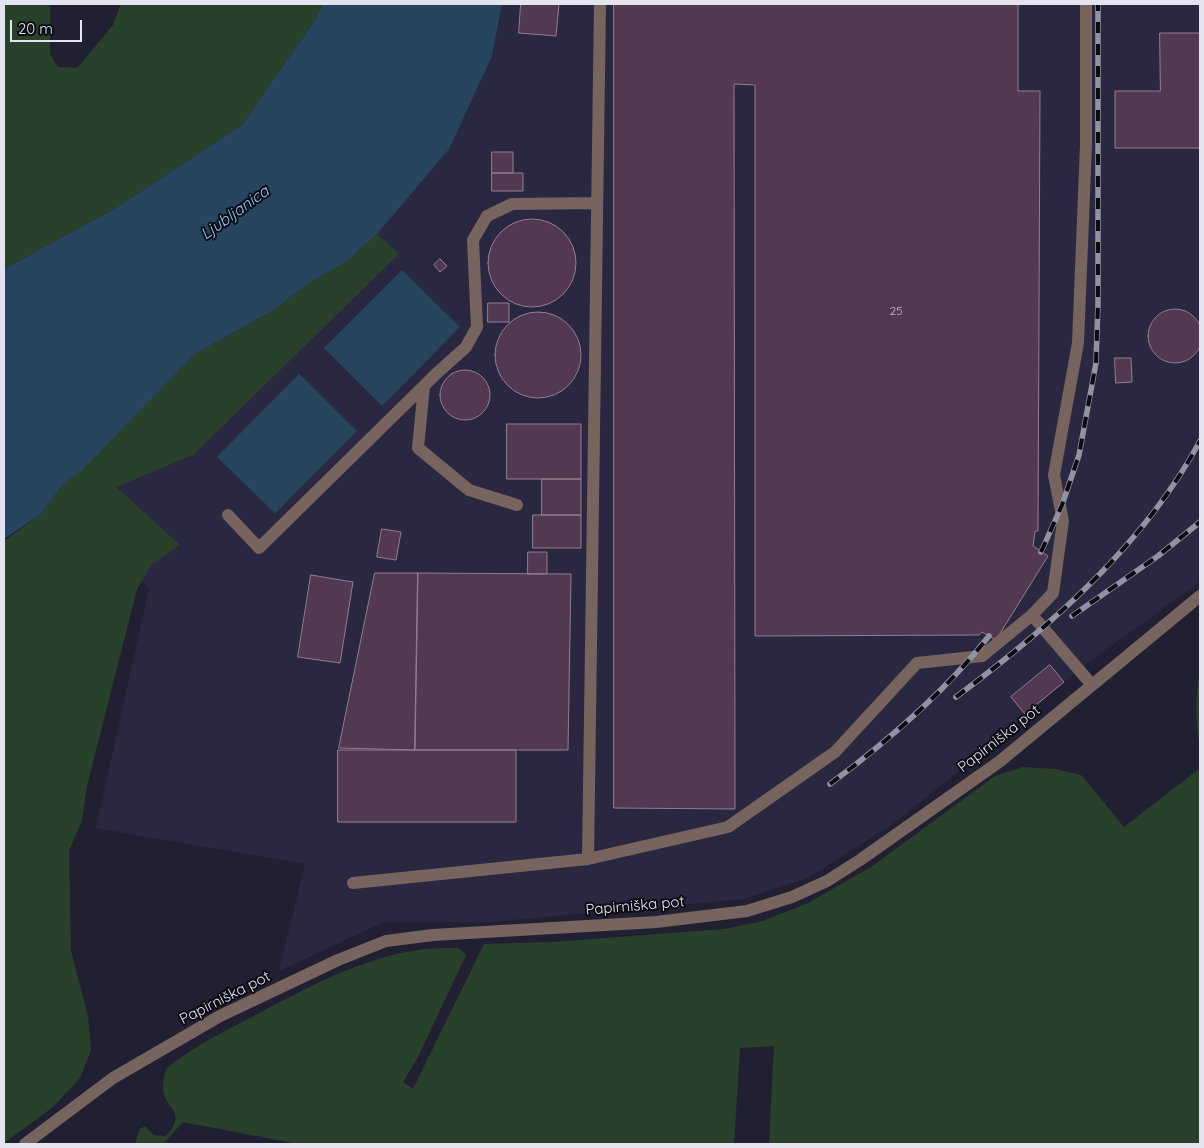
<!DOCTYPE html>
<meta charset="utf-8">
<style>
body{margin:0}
#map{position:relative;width:1204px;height:1148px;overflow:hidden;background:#212033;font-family:Quicksand,sans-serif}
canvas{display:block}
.frame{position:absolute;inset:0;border:5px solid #e4e4f1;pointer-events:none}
.scale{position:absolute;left:10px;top:20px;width:72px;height:22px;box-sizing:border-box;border:2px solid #e4e4f1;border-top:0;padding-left:6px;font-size:15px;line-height:18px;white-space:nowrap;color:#e4e4f1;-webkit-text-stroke:4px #0b0b14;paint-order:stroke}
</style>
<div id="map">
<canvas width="1204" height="1148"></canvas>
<div class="frame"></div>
<div class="scale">20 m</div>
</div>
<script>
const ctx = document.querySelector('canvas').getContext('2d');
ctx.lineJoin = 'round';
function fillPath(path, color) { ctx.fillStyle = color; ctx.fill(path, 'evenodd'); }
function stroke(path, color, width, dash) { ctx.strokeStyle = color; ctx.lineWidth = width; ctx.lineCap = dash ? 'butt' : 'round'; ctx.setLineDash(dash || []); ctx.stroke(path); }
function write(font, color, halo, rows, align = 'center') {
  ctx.font = font + ' Quicksand,sans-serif'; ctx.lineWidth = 4; ctx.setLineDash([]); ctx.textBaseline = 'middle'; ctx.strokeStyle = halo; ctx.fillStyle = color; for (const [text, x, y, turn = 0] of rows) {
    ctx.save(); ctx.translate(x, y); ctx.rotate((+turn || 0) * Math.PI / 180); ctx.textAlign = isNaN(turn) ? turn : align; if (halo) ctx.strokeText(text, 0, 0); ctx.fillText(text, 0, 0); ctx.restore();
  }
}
const built = new Path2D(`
 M502 4H1200V582L1079 669 985 750 890 826 808 878 744 899 489 922H384L279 971 305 864 96 828 149 589 63 484 309 283 492 56Z`);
const green = new Path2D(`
 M4 4H50V54L58 67 77 68 113 25 121 4H323L315 20 242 125 114 209 4 269Z
 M377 234 399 254 193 455 116 487 180 545 152 564 137 589 87 786 82 820 69 851 71 951 88 1016 91 1050 80 1078 53 1107 4 1143V541L41 514 63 484 81 470 195 354 272 311 309 283 347 261Z
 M1200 671V747C1195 722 1195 697 1200 671Z
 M1023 767 1055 769 1081 775 1124 827 1200 768V1144H769L774 1046 740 1048 734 1144H298L183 1122 163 1144H135L140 1129 145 1126 154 1135 166 1136C188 1112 166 1110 163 1090 162 1084 165 1075 166 1069 192 1047 223 1032 254 1016 318 982 384 945 458 948L466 955 418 1057 403 1082 413 1089 484 944 553 942 725 929 763 921 808 903 871 867 995 776Z`);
const water = new Path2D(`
 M323 4H502L492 56 449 149 377 234 347 261 309 283 272 311 195 354 81 471 63 484 41 514 4 539V269L114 209 242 125 315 20Z
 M402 270 460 327 382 406 324 348Z
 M299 374 357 431 275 513 217 457Z`);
const building = new Path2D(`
 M521 4H559L556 36 519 33Z
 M614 4H1018V91H1040L1038 531H1035L1033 546 1048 556 996 640 982 632 979 635 755 636V85L734 84 735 809 614 808Z
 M1160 33H1200V148H1115V91H1160Z
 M492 152H513V173H492Z
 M492 173H523V191H492Z
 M488 263a44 44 0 1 1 88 0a44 44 0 1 1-88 0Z
 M440 259 447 266 440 272 434 265Z
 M488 303H509V322H488Z
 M1148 336a27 27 0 1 1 54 0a27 27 0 1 1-54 0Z
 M495 355a43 43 0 1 1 86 0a43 43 0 1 1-86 0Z
 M1115 358H1131L1132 382 1116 383Z
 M440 395a25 25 0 1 1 50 0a25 25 0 1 1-50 0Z
 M507 424H581V479H507Z
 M542 479H581V515H542Z
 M533 515H581V548H533Z
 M382 529 401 532 396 560 377 557Z
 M528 552H547V574H528Z
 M375 573H418L415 750 339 748Z
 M418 573 571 574 568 750H415Z
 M311 575 353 582 340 663 298 657Z
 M1050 665 1064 682 1025 714 1011 697Z
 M338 750H516V822H338Z`);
const minor = new Path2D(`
 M424 386 418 448 469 490 517 505
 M228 515 259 548 436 374 466 347 477 327 473 240 487 216 512 204 597 203
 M1032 615 1092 685
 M588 859 600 4
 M353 883 588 859 728 827 835 752 917 663 982 656 1032 615 1053 593 1063 521 1054 475 1078 343 1086 145V4
 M25 1144 113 1078 220 1016 338 960 386 941 433 935 656 922 747 911 792 897 827 881 860 860 999 762 1200 596`);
const rail = new Path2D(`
 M1041 552 1062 505 1079 455 1096 363 1098 303V4
 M1072 616 1158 556 1200 522
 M956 697C1050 627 1144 545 1200 441
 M830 784C888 741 944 693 989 636`);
const numberNames = [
 ["25",896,311]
];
const streetNames = [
 ["Papirniška pot",999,739,-38],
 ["Papirniška pot",635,906,-5],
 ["Papirniška pot",225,998,-27]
];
const waterNames = [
 ["Ljubljanica",235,213,-36]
];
fillPath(built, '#2a2841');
fillPath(green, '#29412a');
fillPath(water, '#27455e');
fillPath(building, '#533852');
stroke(building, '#927e90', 1);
stroke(minor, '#77645f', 12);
stroke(rail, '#9392a2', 5.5);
stroke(rail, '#0b0b14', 4, [11]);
write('12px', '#c0b9c9', null, numberNames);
write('15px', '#e4e4f1', '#0b0b14', streetNames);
write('italic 16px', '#93c8f7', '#0b0b14', waterNames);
</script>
